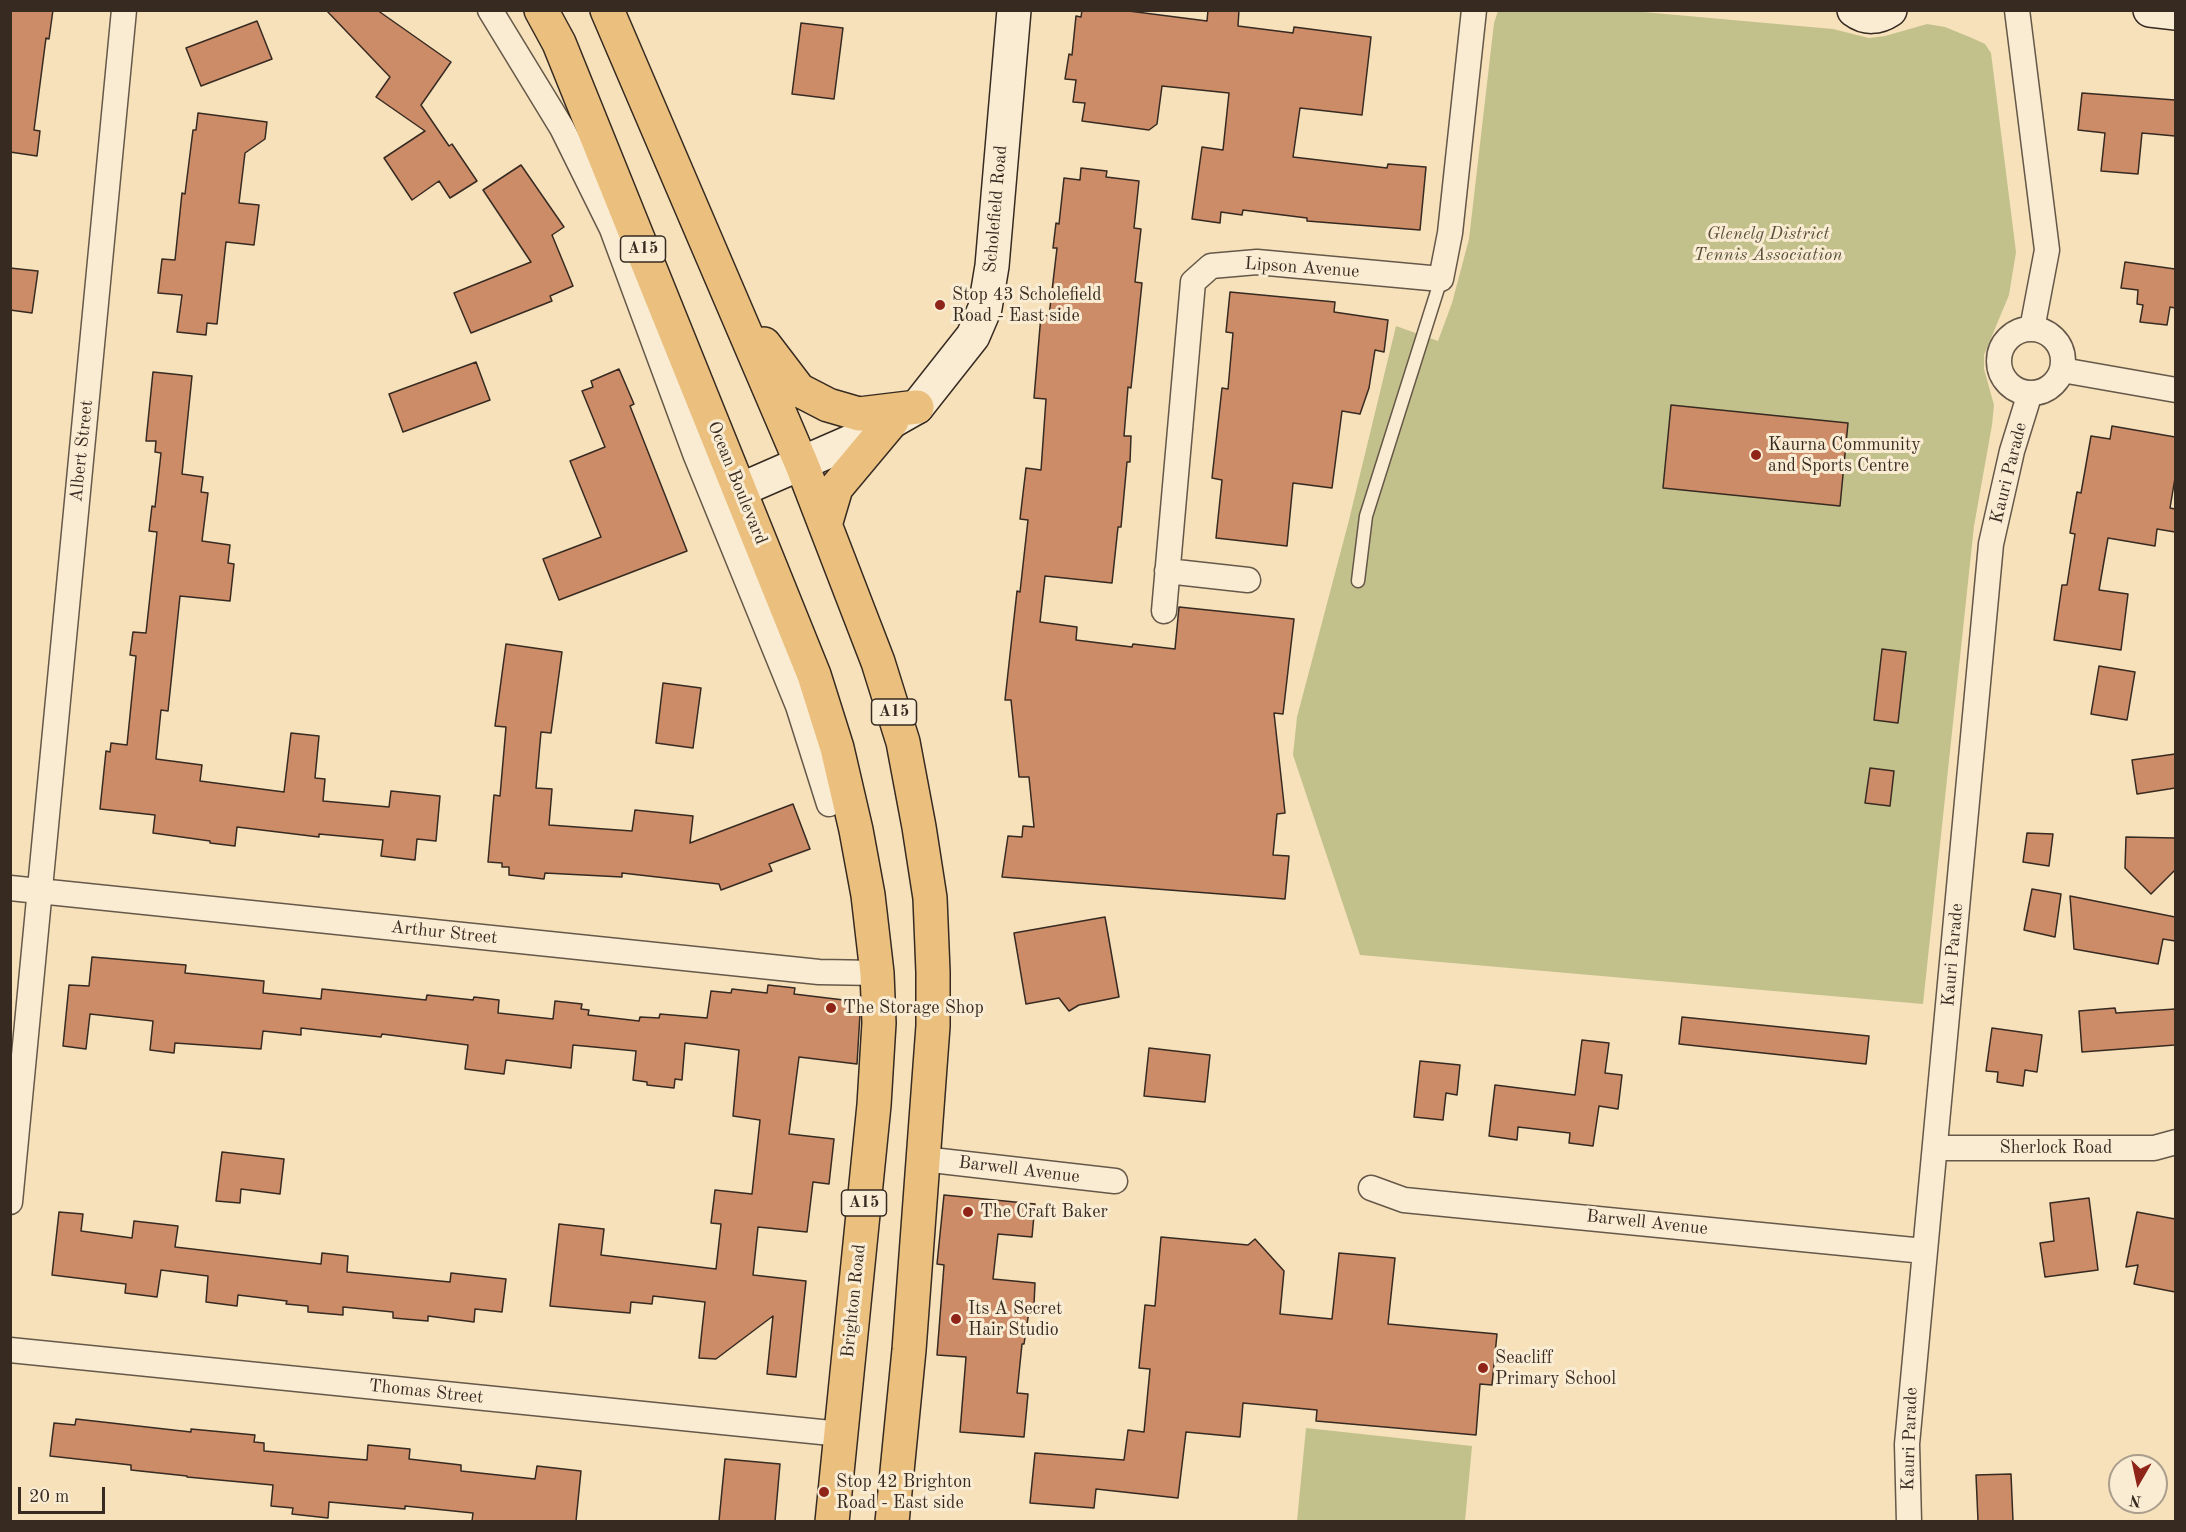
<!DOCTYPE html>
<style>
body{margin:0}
#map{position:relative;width:2186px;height:1532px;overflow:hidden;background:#f6e1bb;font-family:"Old Standard TT",serif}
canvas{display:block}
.frame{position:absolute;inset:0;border:12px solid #362a21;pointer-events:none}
.north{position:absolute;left:2108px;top:1454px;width:60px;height:60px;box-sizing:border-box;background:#f9ecd3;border:2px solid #ab9e8c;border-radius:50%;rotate:189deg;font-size:16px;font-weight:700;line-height:24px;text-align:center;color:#362a21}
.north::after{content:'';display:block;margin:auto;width:21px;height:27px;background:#8f2418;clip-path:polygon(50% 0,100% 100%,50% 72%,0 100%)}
.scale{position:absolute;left:18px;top:1487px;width:87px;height:27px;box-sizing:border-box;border:3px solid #362a21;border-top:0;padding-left:8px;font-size:18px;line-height:21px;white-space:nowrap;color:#362a21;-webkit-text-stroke:4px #f9ecd3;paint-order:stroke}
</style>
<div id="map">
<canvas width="2186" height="1532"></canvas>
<div class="frame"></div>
<div class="north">N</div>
<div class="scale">20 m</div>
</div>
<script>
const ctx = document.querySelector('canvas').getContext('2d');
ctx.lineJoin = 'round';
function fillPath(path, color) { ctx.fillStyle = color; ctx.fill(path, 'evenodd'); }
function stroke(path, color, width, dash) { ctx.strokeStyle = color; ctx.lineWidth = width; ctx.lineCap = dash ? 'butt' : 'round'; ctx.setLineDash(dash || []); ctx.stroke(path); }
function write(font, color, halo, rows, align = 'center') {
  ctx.font = font + ' "Old Standard TT",serif'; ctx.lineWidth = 6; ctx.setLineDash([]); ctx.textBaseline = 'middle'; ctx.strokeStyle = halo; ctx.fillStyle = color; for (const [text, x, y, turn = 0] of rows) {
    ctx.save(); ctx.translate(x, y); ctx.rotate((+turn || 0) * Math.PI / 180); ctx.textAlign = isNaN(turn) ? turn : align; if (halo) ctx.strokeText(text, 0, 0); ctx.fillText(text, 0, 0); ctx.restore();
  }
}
const green = new Path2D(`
 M1498 11H1632L1833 29 1869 38 1885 36 1927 24 1945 27 1972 38 1985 44 1991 53 2016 252 2009 295 1984 355V369L1994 405 1992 425 1974 526 1923 1004 1360 955 1293 755 1297 717 1348 524 1396 326 1438 341 1452 303 1469 239 1494 23Z
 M1306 1428 1472 1446 1465 1521H1297Z`);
const building = new Path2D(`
 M10 10H53L49 39 46 38 34 130 40 131 37 156 10 152Z
 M326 10H377L451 62 421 105 449 146 452 144 477 181 450 198 439 181 412 200 384 158 425 131 376 97 390 77Z
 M1082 10H1121L1207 21 1208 10H1239L1238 26 1293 33 1294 27 1371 37 1362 115 1300 108 1293 157 1387 168 1388 164 1426 167 1420 230 1307 221V218L1243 210 1242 215 1221 212 1220 223 1192 219 1202 147 1223 150 1229 93 1162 86 1157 124 1149 130 1082 121 1085 103 1073 102 1076 80 1065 79 1069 54 1072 55 1076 16 1081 17Z
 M257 21 272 59 201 86 186 48Z
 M801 23 843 28 834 99 792 94Z
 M2082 93 2175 100V136L2142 133 2138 174 2101 171 2105 133 2078 130Z
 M198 113 267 122 265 139 245 153 239 203 259 205 254 245 226 242 217 324 207 323 206 335 177 332 182 295 158 293 162 259 175 260 182 193 185 194 193 130H196Z
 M521 165 564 227 552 235 573 286 550 296 552 301 471 333 454 293 531 262 483 190Z
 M1081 168 1107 171 1106 177 1139 181 1134 228 1141 229 1135 282 1142 283 1131 388 1128 387 1124 436H1131L1130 462H1127L1121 527H1118L1112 583 1045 576 1040 622 1077 627 1076 640 1132 647 1133 644 1175 649 1179 607 1294 619 1283 714 1274 713 1285 813 1277 814 1273 855 1289 856 1285 899 1002 877 1008 836 1022 837 1023 826 1034 827 1029 777H1019L1011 700H1005L1017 591 1020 592 1028 520 1020 519 1026 468 1041 470 1046 399 1034 398 1041 315 1049 316 1057 248H1053L1056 223 1059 224 1064 178 1080 180Z
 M2125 262 2175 269V308L2170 307 2167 325 2140 322 2143 305 2137 304 2138 290 2121 288Z
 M10 268 38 271 32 313 10 310Z
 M1230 292 1335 302 1334 312 1388 320 1384 352 1375 350 1369 388 1360 414 1342 411 1332 488 1293 483 1287 546 1216 538 1222 480 1212 478 1222 388 1228 389 1233 333 1226 332Z
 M476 362 490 400 403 432 389 394Z
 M619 369 634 404 630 406 687 551 559 600 543 559 601 537 570 461 605 447 582 391 593 387 591 381Z
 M153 372 192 376 182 474 203 477 201 492 208 493 202 541 230 545 228 563 234 564 230 601 180 596 168 711 161 710 156 759 202 765 200 781 284 792 291 733 319 736 315 778 325 779 323 801 389 807 391 791 440 796 436 841 417 839 415 860 381 856 383 840 319 834V837L237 827 235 846 210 843V841L153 833 155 815 100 809 106 751 110 752 111 743 127 745 136 656 130 655 133 632 146 633 157 532 149 531 152 506 155 507 161 453 155 452 156 441H146Z
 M1671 405 1848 423 1840 506 1663 488Z
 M2112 426 2175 437V478L2170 508 2175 509V532L2157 529 2155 546 2108 538 2099 590 2128 594 2121 650 2054 640 2062 585H2067L2075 534 2070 533 2077 492 2081 493 2091 436 2110 439Z
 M506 644 562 652 551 733 541 732 536 788 552 789 549 825 632 831 635 810 693 816 690 843 793 804 810 849 769 864 772 871 721 890 719 884 622 873V877L545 873 544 879 509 875V867H502V863L488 862 494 795 500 796 506 727 495 726Z
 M1882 649 1906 652 1898 723 1874 720Z
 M2099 666 2135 672 2127 720 2091 714Z
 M663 683 701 688 693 748 656 743Z
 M2175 754V788L2137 794 2132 760Z
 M1870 768 1894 771 1890 806 1865 803Z
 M2027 833 2053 834 2049 866 2023 862Z
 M2126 837 2175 838V870L2151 894 2125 868Z
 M2032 889 2061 894 2055 937 2024 930Z
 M2070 896 2175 917V941L2163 939 2158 964 2074 949Z
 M1105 917 1119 997 1079 1005 1069 1011 1059 998 1026 1004 1014 933Z
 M92 957 186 965 185 973 264 981 263 993 321 999 322 989 426 1000 427 995 473 1000 474 997 499 1000 498 1013 553 1019 555 1001 582 1004 581 1009 589 1010 588 1015 639 1021 640 1017 659 1018 660 1014 707 1018 711 991 731 993 732 989 767 993 768 985 795 988 794 994 852 1001 850 1013 860 1014 857 1064 799 1057 789 1134 834 1139 829 1184 813 1182 807 1232 758 1227 753 1275 806 1281 796 1377 767 1374 773 1316 716 1359 699 1358 705 1302 653 1296 652 1304 631 1302 630 1313 550 1306 559 1224 604 1229 601 1255 716 1269 721 1224 711 1223 715 1190 752 1194 760 1120 733 1116 739 1050 685 1043 682 1080 675 1079 674 1088 647 1085V1082L633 1080 636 1051 573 1045 571 1068 506 1060 504 1074 465 1069 468 1045 382 1034 381 1037 301 1028V1035L263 1031 261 1049 175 1043 174 1053 150 1050 153 1021 90 1014 86 1049 63 1046 69 985 89 986Z
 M2115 1008 2116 1013 2175 1009V1045L2082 1052 2079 1011Z
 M1682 1017 1869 1036 1866 1064 1679 1044Z
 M1992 1028 2042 1035 2037 1072 2025 1070 2023 1086 1997 1082 1998 1072 1986 1071Z
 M1582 1040 1609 1043 1605 1073 1622 1075 1618 1109 1599 1106 1593 1146 1569 1143 1570 1133 1518 1127 1517 1140 1489 1136 1495 1085 1575 1095Z
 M1149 1048 1210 1055 1205 1102 1144 1096Z
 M1420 1061 1460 1065 1457 1095 1446 1093 1443 1120 1414 1117Z
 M222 1152 284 1159 280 1194 241 1189 240 1203 216 1201Z
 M944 1195 1035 1204 1032 1237 998 1234 993 1279 1035 1283 1034 1305H1030L1024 1344H1022L1017 1393 1028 1394 1024 1437 960 1432 966 1357 937 1355 944 1265 937 1264Z
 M2089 1198 2098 1270 2045 1277 2040 1243 2054 1241 2050 1203Z
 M59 1212 83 1214 81 1231 132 1238 134 1221 178 1226 175 1247 321 1264 322 1253 348 1256 347 1272 450 1282 451 1273 506 1279 502 1312 475 1309 474 1322 428 1316V1321L393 1318V1312L343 1307V1315L308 1312V1306L286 1304 287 1301 238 1295 237 1306 206 1302 208 1276 161 1270 157 1297 125 1293 126 1284 52 1275Z
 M2137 1212 2175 1219V1292L2134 1284 2138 1265 2126 1267Z
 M1161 1237 1248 1245 1255 1239 1284 1271 1280 1314 1332 1319 1339 1253 1395 1258 1388 1324 1497 1334 1492 1385 1480 1384 1476 1435 1316 1421 1317 1410 1243 1403 1240 1437 1186 1432 1178 1498 1096 1489 1094 1508 1030 1503 1035 1453 1124 1460 1128 1430 1144 1432 1150 1369 1139 1368 1145 1305 1155 1306Z
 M76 1419 191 1432V1429L255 1435 254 1442 264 1443V1451L367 1460 368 1445 410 1449 409 1459 461 1465V1471L535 1479 537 1466 581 1471 576 1521H472L473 1513 405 1506V1509L329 1502 328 1518 292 1514 293 1508 271 1506 273 1485 187 1477V1476L131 1470V1465L50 1456 54 1423 75 1425Z
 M725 1459 780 1464 775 1521H719Z
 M2011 1474 2013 1521H1978L1976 1475Z`);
const lane = new Path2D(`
 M1358 581 1366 516 1441 279`);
const street = new Path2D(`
 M490 10 562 128 612 229 696 456 798 706 829 804
 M2017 10 2047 250 2032 329
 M1999 361a32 32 0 1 1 64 0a32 32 0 1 1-64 0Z
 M2062 370 2176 390
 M1167 571 1248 580
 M1164 611 1193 282 1211 266 1257 262 1441 279 1450 233 1474 10
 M10 888 819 972 877 973
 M1935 1148H2154L2176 1142
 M923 1159 1115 1181
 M1371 1188 1404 1200 1924 1251
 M10 1202 124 10
 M10 1350 841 1434
 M1909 1522 1907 1444 1991 544 2012 451 2030 393`);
const secondary = new Path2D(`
 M1854 10C1866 19 1878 18 1890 10
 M2150 10 2176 13
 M740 490 873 432 917 407 973 336 985 308 992 266 1014 10`);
const primary = new Path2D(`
 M541 10 559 43 814 675 837 748 856 830 868 895 877 973 879 1023 874 1105 832 1522
 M607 10 802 465 878 662 903 742 919 827 930 898 933 972V1026L909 1350 892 1522
 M764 344 799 390 828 405 859 414 917 407
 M825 525 836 488 892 421`);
const markers = [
 [940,305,6,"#8f2418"],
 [1756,455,6,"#8f2418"],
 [831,1008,6,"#8f2418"],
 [968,1212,6,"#8f2418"],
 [956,1319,6,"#8f2418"],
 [1483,1368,6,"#8f2418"],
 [824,1492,6,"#8f2418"]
];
const shields = [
 [643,249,45],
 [894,712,45],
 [864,1203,45]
];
const shieldNames = [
 ["A15",643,249],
 ["A15",894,712],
 ["A15",864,1203]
];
const streetNames = [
 ["Scholefield Road",996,209,-85],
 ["Lipson Avenue",1302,268,4],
 ["Albert Street",82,451,-84],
 ["Kauri Parade",2009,473,-76],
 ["Ocean Boulevard",737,483,68],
 ["Arthur Street",444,933,6],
 ["Kauri Parade",1953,955,-85],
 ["Sherlock Road",2056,1148],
 ["Barwell Avenue",1019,1170,7],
 ["Barwell Avenue",1647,1223,6],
 ["Brighton Road",854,1301,-84],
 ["Thomas Street",426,1392,6],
 ["Kauri Parade",1910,1439,-88]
];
const parkNames = [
 ["Glenelg District",1768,234],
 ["Tennis Association",1768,255]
];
const poiNames = [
 ["Stop 43 Scholefield",952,295],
 ["Road - East side",952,316],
 ["Kaurna Community",1768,445],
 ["and Sports Centre",1768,466],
 ["The Storage Shop",843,1008],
 ["The Craft Baker",980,1212],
 ["Its A Secret",968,1309],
 ["Hair Studio",968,1330],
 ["Seacliff",1495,1358],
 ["Primary School",1495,1379],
 ["Stop 42 Brighton",836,1482],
 ["Road - East side",836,1503]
];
fillPath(green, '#c3c18b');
fillPath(building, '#cd8c68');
stroke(building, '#362a21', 1.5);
stroke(lane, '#665848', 15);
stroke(street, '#665848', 27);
stroke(secondary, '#362a21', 36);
stroke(primary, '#362a21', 36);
stroke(lane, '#f9ecd3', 12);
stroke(street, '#f9ecd3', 24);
stroke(secondary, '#f9ecd3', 33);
stroke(primary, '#ebc07e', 33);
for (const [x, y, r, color] of markers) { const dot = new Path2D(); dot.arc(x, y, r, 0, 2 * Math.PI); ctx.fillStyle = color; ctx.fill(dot); stroke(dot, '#f9ecd3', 2); }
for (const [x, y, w] of shields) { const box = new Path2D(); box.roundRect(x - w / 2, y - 13, w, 26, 4.5); ctx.fillStyle = '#f9ecd3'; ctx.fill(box); stroke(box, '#362a21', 1.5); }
write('bold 16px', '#362a21', null, shieldNames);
write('18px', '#362a21', '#f9ecd3', streetNames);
write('italic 18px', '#59503c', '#f9ecd3', parkNames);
write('18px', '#362a21', '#f9ecd3', poiNames, 'left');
</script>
